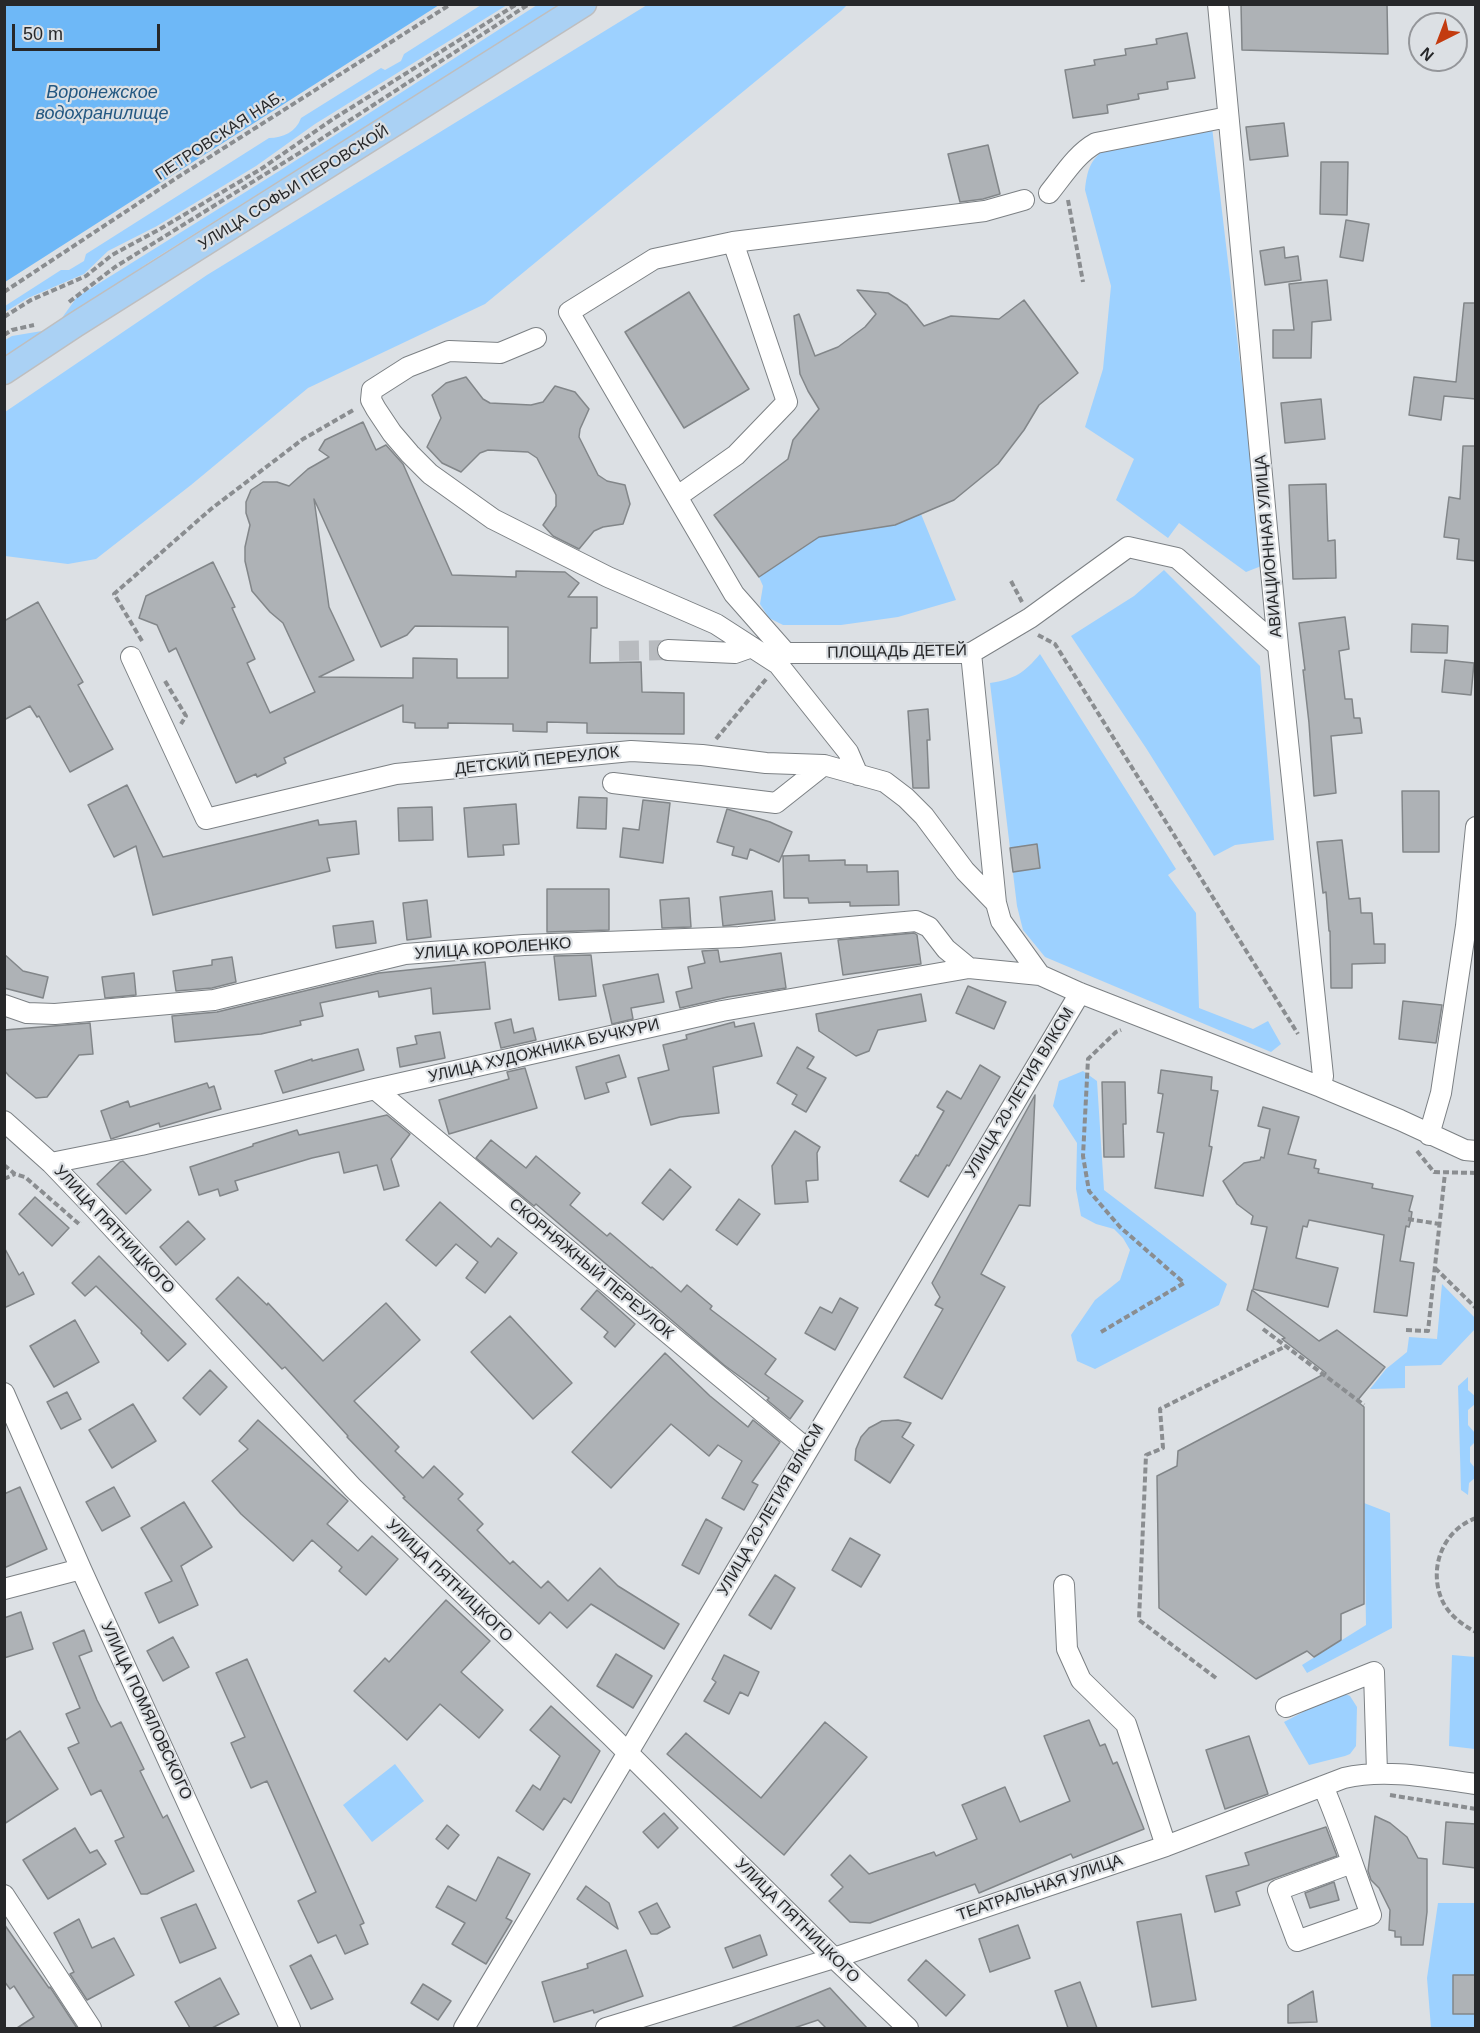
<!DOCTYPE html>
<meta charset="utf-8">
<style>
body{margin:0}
#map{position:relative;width:1480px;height:2033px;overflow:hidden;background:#dce0e4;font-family:Helvetica,sans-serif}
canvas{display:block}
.frame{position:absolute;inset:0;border:6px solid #27282a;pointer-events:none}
.north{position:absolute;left:1408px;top:12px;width:60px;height:60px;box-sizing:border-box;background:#dce0e4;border:2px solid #94969a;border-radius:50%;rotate:222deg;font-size:16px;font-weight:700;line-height:24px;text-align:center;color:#27282a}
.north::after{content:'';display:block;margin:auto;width:21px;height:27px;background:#c33b0f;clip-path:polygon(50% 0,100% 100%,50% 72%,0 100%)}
.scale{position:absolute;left:12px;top:24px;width:148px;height:27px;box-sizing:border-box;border:3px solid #27282a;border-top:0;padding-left:8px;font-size:18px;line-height:21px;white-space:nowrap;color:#27282a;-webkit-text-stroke:4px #dce0e4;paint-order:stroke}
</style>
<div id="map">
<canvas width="1480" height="2033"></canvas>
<div class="frame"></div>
<div class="north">N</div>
<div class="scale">50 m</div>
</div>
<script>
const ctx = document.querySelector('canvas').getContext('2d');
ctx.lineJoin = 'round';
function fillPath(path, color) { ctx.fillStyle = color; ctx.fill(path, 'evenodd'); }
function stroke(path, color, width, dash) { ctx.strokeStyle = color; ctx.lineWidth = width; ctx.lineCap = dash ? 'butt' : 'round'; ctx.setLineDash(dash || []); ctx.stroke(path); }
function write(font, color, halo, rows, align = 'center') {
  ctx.font = font + ' Helvetica,sans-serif'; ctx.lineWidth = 4.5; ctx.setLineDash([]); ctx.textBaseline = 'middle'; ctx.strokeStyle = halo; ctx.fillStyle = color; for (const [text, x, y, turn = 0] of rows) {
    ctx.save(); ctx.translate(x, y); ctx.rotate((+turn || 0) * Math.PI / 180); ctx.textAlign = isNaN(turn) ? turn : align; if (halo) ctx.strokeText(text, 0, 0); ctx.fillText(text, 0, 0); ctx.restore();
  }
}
const green = new Path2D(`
 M481 5H507L315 124 256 166 157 226 108 251 84 274 28 298 5 312V306L61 270H69L84 261 86 254 269 138C283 138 296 132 301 118L381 68 385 70 401 61 404 54Z
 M537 5H560L151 261 59 322 77 297 284 168Z
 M647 5H847L841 11 485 304 308 388 191 485 96 559 68 564 5 556V412L207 275Z
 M1212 127 1264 565 1246 572 1179 523 1168 538 1116 500 1134 459 1085 427 1103 369 1111 286 1085 190C1087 171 1090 160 1105 149Z
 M48 330 5 358V340L12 336Z
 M921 514 956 600 898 617 841 625H783L769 618 760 604 763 586 759 577 819 537 895 525Z
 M1164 570 1260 666 1274 840 1235 845 1214 856 1146 748 1071 636 1134 596Z
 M1040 654 1176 869 1168 875 1196 913 1199 1008 1253 1029 1268 1021 1281 1044 1271 1052 1045 957 1023 930 1017 906 990 683C1015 679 1024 673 1040 654Z
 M1083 1071 1097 1081 1104 1190 1227 1284 1219 1305 1095 1369 1077 1361 1071 1335 1095 1300 1120 1280 1130 1250 1123 1238 1114 1229 1096 1224 1081 1216 1076 1189 1077 1143 1053 1106 1059 1081Z
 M1442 1284 1475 1318V1329L1441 1365 1405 1366V1388L1370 1389 1386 1369 1407 1352 1409 1337 1437 1339Z
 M1468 1377V1390L1476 1397 1475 1404 1468 1410V1425L1475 1433V1442L1470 1447V1462L1475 1468 1476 1477 1469 1483 1468 1495 1461 1490 1458 1386Z
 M1364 1503 1390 1513 1392 1628 1307 1673 1302 1665 1366 1625Z
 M1452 1655 1475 1657V1749L1449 1746Z
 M1341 1692 1350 1696 1357 1707 1356 1746 1350 1754 1345 1756 1309 1765 1284 1722Z
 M395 1764 424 1801 372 1842 343 1805Z
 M1438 1903H1475V2028H1431L1427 1978Z`);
const water = new Path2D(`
 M5 4H439V5L5 282Z`);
const building = new Path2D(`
 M1241 4H1387L1388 54 1242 50Z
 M1187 33 1195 78 1167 82 1168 89 1138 94 1139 99 1107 105 1108 113 1073 118 1065 70 1095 65 1094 60 1126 55 1125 49 1157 44 1156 39Z
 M1284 123 1288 156 1250 160 1246 127Z
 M988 145 1000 194 983 199 960 202 948 154Z
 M1321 162H1348L1347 215 1320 214Z
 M1346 220 1369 224 1363 261 1340 257Z
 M1284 247 1285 258 1298 256 1301 280 1265 285 1260 251Z
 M1327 280 1331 320 1312 322 1311 358H1273V330H1294L1289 284Z
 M857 290 888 293 907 305 924 326 951 316 999 319 1024 300 1078 373 1039 405 1024 430 998 464 954 500 895 525 819 537 759 577 714 515 788 459 793 440 819 409 808 391 800 374 794 316 799 314 815 356 838 347 865 327 876 314Z
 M689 292 749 389 684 428 625 332Z
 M1464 303H1476V399L1444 396 1441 420 1409 415 1414 377 1456 382Z
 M466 377 483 399 490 403 531 405 543 402 555 386 575 392 589 409 580 429 579 437 598 475 607 481 625 485 630 504 623 524 603 527 594 531 579 549 553 536 543 525 556 506V495L537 458 528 452 488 450 480 453 461 472 442 463 427 447 441 418 432 395 446 383Z
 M1321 399 1325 439 1285 443 1281 403Z
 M363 422 376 450 386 445 403 464 452 575 516 577V571L565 572 579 583 568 597H597V628H591L590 663 641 662 642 692 684 693V734L587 733V723L547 722V732L513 731V724L448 723V728H415V723L403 722V705L284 758 286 763 257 777 256 774 236 783 176 648 169 652 157 625 139 618 146 596 213 562 235 607 232 608 255 659 247 663 270 713 315 692 283 623 270 612 252 591 245 561V547L250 525 246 513V502L251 490 263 482H277L289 486 308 469 329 457 319 450 325 440ZM314 499 381 647 407 635 415 626 508 627V678H457V659L413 658V678L319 677 354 660 329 607Z
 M1463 446H1476V561L1457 559 1459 539 1444 537 1449 497 1460 499Z
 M1326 484 1328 541 1335 540 1336 578 1293 579 1289 485Z
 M38 602 83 682 78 685 113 749 70 772 39 716 37 717 30 706 4 720V621Z
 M1345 617 1349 649 1339 651 1345 699H1352L1354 718H1360L1362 733 1331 736 1336 793 1314 796 1309 723 1303 670H1305L1299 623Z
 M1412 624 1448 626 1447 653 1411 652Z
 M1445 660 1474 663 1471 695 1442 692Z
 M928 709 930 740H927L929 788H913L908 711Z
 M127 785 163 857 318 820 319 825 356 821 359 854 327 858 330 871 153 915 136 846 114 857 88 805Z
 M1402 791H1439V852H1403Z
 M579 797 607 798 606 829 577 828Z
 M643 800 670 803 663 863 620 857 623 828 639 830Z
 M516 804 519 844 503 845 504 855 468 857 464 808Z
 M432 807 433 840 399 841 398 808Z
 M727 809 770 822 792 832 779 862 750 849 747 859 732 855 734 847 717 842Z
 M1342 840 1349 899 1360 898 1361 913H1372L1374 944H1385V963L1352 964V988H1331L1330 931H1329L1326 892 1323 893 1317 842Z
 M1037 844 1040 868 1013 872 1010 848Z
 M809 855V861L845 860V865H867V872L898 871 899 905 850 906V902L809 903 808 898H784L783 856Z
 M547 889H609V930L547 932Z
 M772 891 775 920 723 926 720 897Z
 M689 898 691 927 662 928 660 900Z
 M427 900 431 937 407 940 403 903Z
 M373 921 376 943 336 948 333 926Z
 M914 933 917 935 921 964 843 975 838 940Z
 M718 950 720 962 781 953 786 988 728 997 680 1008 676 992 692 988 688 967 705 963 702 951Z
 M4 954 23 971 48 977 43 998 4 988Z
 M591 955 596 996 559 1000 554 956Z
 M232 957 236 982 212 988 176 991 173 971 212 965V960Z
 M485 962 490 1009 433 1014 431 988 379 997 378 991 320 1003 323 1016 300 1021 301 1025 261 1034 175 1042 172 1016 217 1012 379 973Z
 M134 973 136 995 105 998 102 977Z
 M658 974 664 1002 631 1008 633 1019 612 1024 603 985Z
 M968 986 1006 1002 994 1029 956 1013Z
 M921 994 926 1021 878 1030 869 1051 856 1056 819 1031 816 1014Z
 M1403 1001 1442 1005 1436 1043 1399 1039Z
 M511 1019 514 1033 533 1028 536 1040 501 1048 495 1023Z
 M734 1022 735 1027 754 1023 762 1056 713 1067 719 1113 680 1117 651 1125 638 1078 669 1070 663 1045 687 1039 686 1035Z
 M90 1023 93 1054 79 1055 47 1097 36 1098 9 1076 4 1070V1030Z
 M440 1032 445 1058 400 1067 397 1048 417 1044 415 1036Z
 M797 1047 814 1057 807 1068 826 1078 806 1112 792 1104 797 1095 777 1083Z
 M358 1049 364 1070 283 1093 275 1071 312 1059V1061Z
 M619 1055 626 1077 606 1083 609 1092 585 1099 576 1067Z
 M980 1065 1000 1077 949 1166 947 1165 928 1197 900 1181 916 1155 918 1156 944 1111 937 1107 947 1091 961 1099Z
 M525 1068 537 1108 449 1134 439 1100 509 1079 507 1072Z
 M1161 1070 1212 1077 1211 1090 1218 1091 1209 1146 1212 1147 1203 1196 1155 1188 1164 1133 1157 1132 1163 1094 1158 1093Z
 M1102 1082H1125L1126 1124H1123L1124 1157H1104Z
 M207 1083 209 1088 214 1086 221 1109 160 1127 159 1123 111 1139 101 1111 128 1101 130 1107Z
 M1035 1095 1030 1206 1019 1205 981 1274 1005 1287 942 1399 904 1377 943 1309 935 1305 940 1297 932 1283Z
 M1263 1107 1299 1117 1288 1154 1316 1160 1314 1168 1319 1169 1318 1173 1373 1184 1372 1188 1413 1196 1409 1211 1412 1212 1411 1219 1409 1227 1406 1226 1400 1261 1414 1263 1407 1316 1374 1312 1384 1235 1309 1220 1307 1227 1303 1226 1296 1258 1338 1268 1328 1307 1253 1289 1267 1227 1251 1224 1253 1216 1237 1204 1223 1181 1244 1163 1260 1160 1261 1157 1264 1158 1270 1129 1258 1126Z
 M387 1115 410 1134 391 1159 399 1186 384 1190 377 1165 344 1173 339 1152 312 1158 235 1181 238 1190 220 1196 218 1189 199 1195 190 1167 253 1146V1144L297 1130 299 1135Z
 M795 1131 820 1147 817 1153 818 1180 806 1181 808 1202 775 1204 772 1166Z
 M491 1140 526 1168 536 1156 580 1193 570 1205 607 1236 610 1233 651 1268 652 1267 681 1292 687 1285 712 1306 710 1309 776 1359 765 1374 803 1401 790 1419 767 1400 769 1398 724 1365 536 1204 534 1206 476 1158Z
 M123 1161 151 1190 126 1214 97 1184 120 1162Z
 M670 1169 691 1187 663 1220 642 1203Z
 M35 1197 69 1228 52 1246 19 1214Z
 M739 1199 760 1214 737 1245 716 1230Z
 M440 1202 491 1247 498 1238 517 1253 485 1293 466 1278 478 1262 456 1244 436 1266 406 1240Z
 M188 1221 205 1239 176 1265 160 1247Z
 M4 1247 19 1275 23 1272 34 1294 4 1308Z
 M99 1256 186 1344 168 1361 141 1333 142 1331 96 1286 85 1296 72 1283Z
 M238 1277 267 1305 268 1303 323 1361 386 1303 420 1340 354 1401 399 1447 395 1451 423 1478 434 1466 463 1494 458 1499 483 1524 477 1530 510 1564 513 1561 541 1588 548 1581 568 1601 600 1568 618 1586 679 1624 664 1649 591 1604 567 1628 550 1612 539 1624 403 1498 405 1497 347 1437 348 1436 285 1367 282 1369 216 1299Z
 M597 1290 635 1324 615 1347 604 1337 608 1332 581 1309Z
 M1252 1290 1319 1341 1337 1330 1385 1367 1357 1401 1364 1407V1604L1341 1614V1640L1314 1657 1307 1651 1256 1679 1159 1608 1157 1476 1177 1466 1178 1451 1326 1373 1282 1339 1285 1338 1247 1310Z
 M840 1298 858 1308 835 1350 805 1333 820 1307 832 1313Z
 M510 1316 572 1383 533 1419 471 1352Z
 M75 1320 99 1362 54 1387 30 1346Z
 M665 1353 710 1396 748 1427 753 1420 780 1442 752 1482 758 1485 744 1510 722 1498 742 1461 718 1445 709 1456 671 1424 611 1488 572 1452Z
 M210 1370 227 1387 200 1415 183 1398Z
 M67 1392 81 1419 61 1429 47 1402Z
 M133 1404 156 1441 112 1468 89 1430Z
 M258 1420 348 1501 327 1524 358 1551 372 1536 398 1559 366 1595 339 1571 342 1567 312 1540 293 1561 241 1514 212 1481 248 1449 239 1441Z
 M898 1420 911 1423 902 1437 914 1445 890 1483 855 1460 856 1449 861 1437 869 1428 882 1421Z
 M20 1487 47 1549 4 1568V1494Z
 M114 1487 130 1516 102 1531 86 1502Z
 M184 1502 212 1547 181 1566 198 1605 159 1623 145 1593 172 1581 141 1528Z
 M706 1519 722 1528 699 1574 682 1565Z
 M850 1538 880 1555 861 1587 832 1570Z
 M775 1575 795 1588 771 1629 749 1615Z
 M446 1600 490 1641 461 1672 503 1710 479 1738 440 1704 407 1740 354 1691 385 1658 389 1662Z
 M21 1612 33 1649 4 1658V1618Z
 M84 1630 92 1651 79 1656 97 1700 111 1727 121 1722 144 1769 140 1771 163 1818 167 1815 194 1871 147 1894H141L115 1841 124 1837 101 1790 91 1795 68 1748 79 1743 66 1714 80 1708 53 1643Z
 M173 1637 189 1667 163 1681 147 1651Z
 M616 1654 652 1676 633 1708 597 1686Z
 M724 1655 759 1672 748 1696 740 1692 729 1714 704 1701 716 1682 712 1679Z
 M247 1659 364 1923 360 1925 368 1944 345 1954 336 1935 318 1943 298 1901 316 1892 267 1781 251 1788 231 1743 245 1737 216 1673Z
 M551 1706 600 1751 571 1803 564 1798 543 1830 516 1811 533 1785 540 1790 560 1756 530 1730Z
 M1089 1720 1100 1746 1105 1744 1113 1764 1117 1762 1144 1829 1073 1858 1071 1854 979 1893 975 1884 870 1923 850 1922 829 1901 843 1887 831 1875 850 1855 869 1874 934 1852 936 1856 977 1839 962 1805 1005 1787 1020 1822 1070 1801 1044 1736Z
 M825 1722 867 1757 784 1855 667 1754 686 1733 761 1798Z
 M20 1731 58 1789 4 1824V1741Z
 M1249 1736 1268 1794 1225 1809 1206 1750Z
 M664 1813 678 1828 658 1848 643 1832Z
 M1375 1816 1390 1823 1407 1837 1418 1858 1427 1859V1912L1423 1945H1401V1937H1395V1931L1389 1930 1390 1910 1379 1888 1371 1880 1368 1871Z
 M1446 1822 1476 1824V1868L1443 1864Z
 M447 1825 459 1835 448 1849 436 1839Z
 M1326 1827 1337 1856 1236 1892 1240 1905 1215 1912 1206 1876 1249 1865 1245 1853Z
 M75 1828 90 1853 97 1850 106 1864 48 1899 23 1860Z
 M498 1857 530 1874 506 1918 512 1921 486 1964 452 1944 465 1923 436 1907 448 1886 476 1901Z
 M1334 1882 1339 1900 1310 1908 1305 1893Z
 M586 1886 609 1903 618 1929 577 1899Z
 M657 1903 670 1927 657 1934H651L639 1912Z
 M196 1904 216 1948 180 1963 161 1918Z
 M1181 1914 1196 2000 1152 2007 1137 1922Z
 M79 1919 92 1948 114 1938 134 1975 87 2000 70 1974 74 1972 54 1933Z
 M4 1924 49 1988 50 1987 77 2028H17L34 2017 14 1986 10 1989 4 1981Z
 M1018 1925 1030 1958 990 1972 979 1939Z
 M760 1935 767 1955 733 1968 725 1948Z
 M626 1950 643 1996 594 2013 593 2010 554 2022 542 1982 588 1968 587 1964Z
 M311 1955 333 1999 311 2009 290 1966Z
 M926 1960 965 1995 946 2016 908 1980Z
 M1453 1975H1476V2014H1453Z
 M220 1978 239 2014 212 2028H190L175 2002Z
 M1080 1982 1097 2028H1068L1055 1991Z
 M423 1984 451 2001 438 2020 411 2003Z
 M830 1988 867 2028H826L818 2020 794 2028H731Z
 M1313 1991 1317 2022 1288 2023V2005Z`);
const minorTunnel = new Path2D(`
 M619 651 668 650`);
const path = new Path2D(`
 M1068 200 1083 282
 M4 292 178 177 451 4
 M69 302 115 267 301 152 529 4
 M4 317 31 300 86 276 112 255 160 229 261 169 333 119 517 4
 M4 335 12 330 34 325
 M1011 581 1022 602
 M1038 635 1055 644 1298 1034
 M142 641 114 594 211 509 303 439 355 409
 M165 681 186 716 181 724
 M716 739 767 678
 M1417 1151 1434 1172 1476 1173
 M4 1165 15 1174 25 1177 79 1224 81 1222
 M4 1179 15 1174
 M1408 1219 1439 1224
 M1435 1268 1476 1308
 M1263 1329 1364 1405
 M1406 1330 1428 1331 1445 1173
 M1101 1332 1184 1283 1120 1227 1089 1191 1083 1156 1088 1059 1116 1032 1121 1030
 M1476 1518C1443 1530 1428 1568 1442 1600 1448 1614 1462 1625 1476 1632
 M1216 1678 1139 1620 1146 1455 1163 1448 1160 1409 1286 1346
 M1390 1795 1476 1809`);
const minor = new Path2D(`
 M1218 4 1278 646 1323 1076 1321 1087
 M1049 193C1063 176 1076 154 1096 143L1228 117
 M1024 200 985 211 733 242 654 259 569 312 734 594 786 653H971L1030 618 1128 547 1177 558 1278 646
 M536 338 500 353 449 351 408 367 372 390 371 400 376 409 392 433 410 454 430 474 493 519 608 577 716 624 778 664 848 752 858 775
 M678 496 736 455 787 402 733 242
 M668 650 735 653 752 647
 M971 653 996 903 1001 921 1040 975 1080 993 1321 1087 1400 1120 1465 1150 1476 1151
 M131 657 206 819 396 774 631 751 702 755 766 763 824 765 885 782 906 798 924 816 965 871 996 903
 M613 783 776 803 824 765
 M4 1005 27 1013 55 1014 214 1000 405 954 524 945 739 937 916 921 929 927 946 949 969 968
 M375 1089 807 1449
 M4 1121 51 1163 95 1209 353 1488 611 1736 834 1958 908 2028
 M1429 1135 1441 1093 1466 926 1476 827
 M51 1163 141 1145 375 1089 722 1011 969 968 1040 975
 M4 1393 81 1569 290 2028
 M1064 1585 1067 1649 1081 1680 1126 1724 1166 1846
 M4 1589 81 1569
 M1286 1707 1374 1672 1377 1773
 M1323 1786C1341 1828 1355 1872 1371 1915L1297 1941 1278 1890 1352 1863
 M4 1895 91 2028
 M464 2028 1080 993
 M606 2028 834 1958 1166 1846 1344 1778C1386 1768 1433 1778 1476 1784`);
const major = new Path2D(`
 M4 372 75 325 584 4`);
const streetNames = [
 ["ПЕТРОВСКАЯ НАБ.",220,136,-33],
 ["УЛИЦА СОФЬИ ПЕРОВСКОЙ",294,188,-32],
 ["АВИАЦИОННАЯ УЛИЦА",1269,546,-95],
 ["ПЛОЩАДЬ ДЕТЕЙ",897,652,-1],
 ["ДЕТСКИЙ ПЕРЕУЛОК",537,761,-6],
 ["УЛИЦА КОРОЛЕНКО",493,949,-4],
 ["УЛИЦА ХУДОЖНИКА БУЧКУРИ",544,1051,-13],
 ["УЛИЦА 20-ЛЕТИЯ ВЛКСМ",1020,1093,-59],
 ["УЛИЦА ПЯТНИЦКОГО",114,1230,47],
 ["СКОРНЯЖНЫЙ ПЕРЕУЛОК",591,1269,40],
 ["УЛИЦА 20-ЛЕТИЯ ВЛКСМ",771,1510,-60],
 ["УЛИЦА ПЯТНИЦКОГО",449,1581,44],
 ["УЛИЦА ПОМЯЛОВСКОГО",146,1711,65],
 ["ТЕАТРАЛЬНАЯ УЛИЦА",1040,1888,-19],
 ["УЛИЦА ПЯТНИЦКОГО",797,1921,45]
];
const waterNames = [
 ["Воронежское",102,93],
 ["водохранилище",102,114]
];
fillPath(green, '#9dd1ff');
fillPath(water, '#6eb8f7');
fillPath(building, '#aeb2b6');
stroke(building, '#828689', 1.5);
stroke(minorTunnel, '#b8bbbf', 20, [20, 10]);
stroke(minor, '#7c8084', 22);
stroke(major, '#bebebf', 27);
stroke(path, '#8a8d90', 4, [6, 3]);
stroke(minor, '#fff', 20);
stroke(major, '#aad1f4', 24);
write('16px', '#27282a', '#dce0e4', streetNames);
write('italic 18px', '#245882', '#dce0e4', waterNames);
</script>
